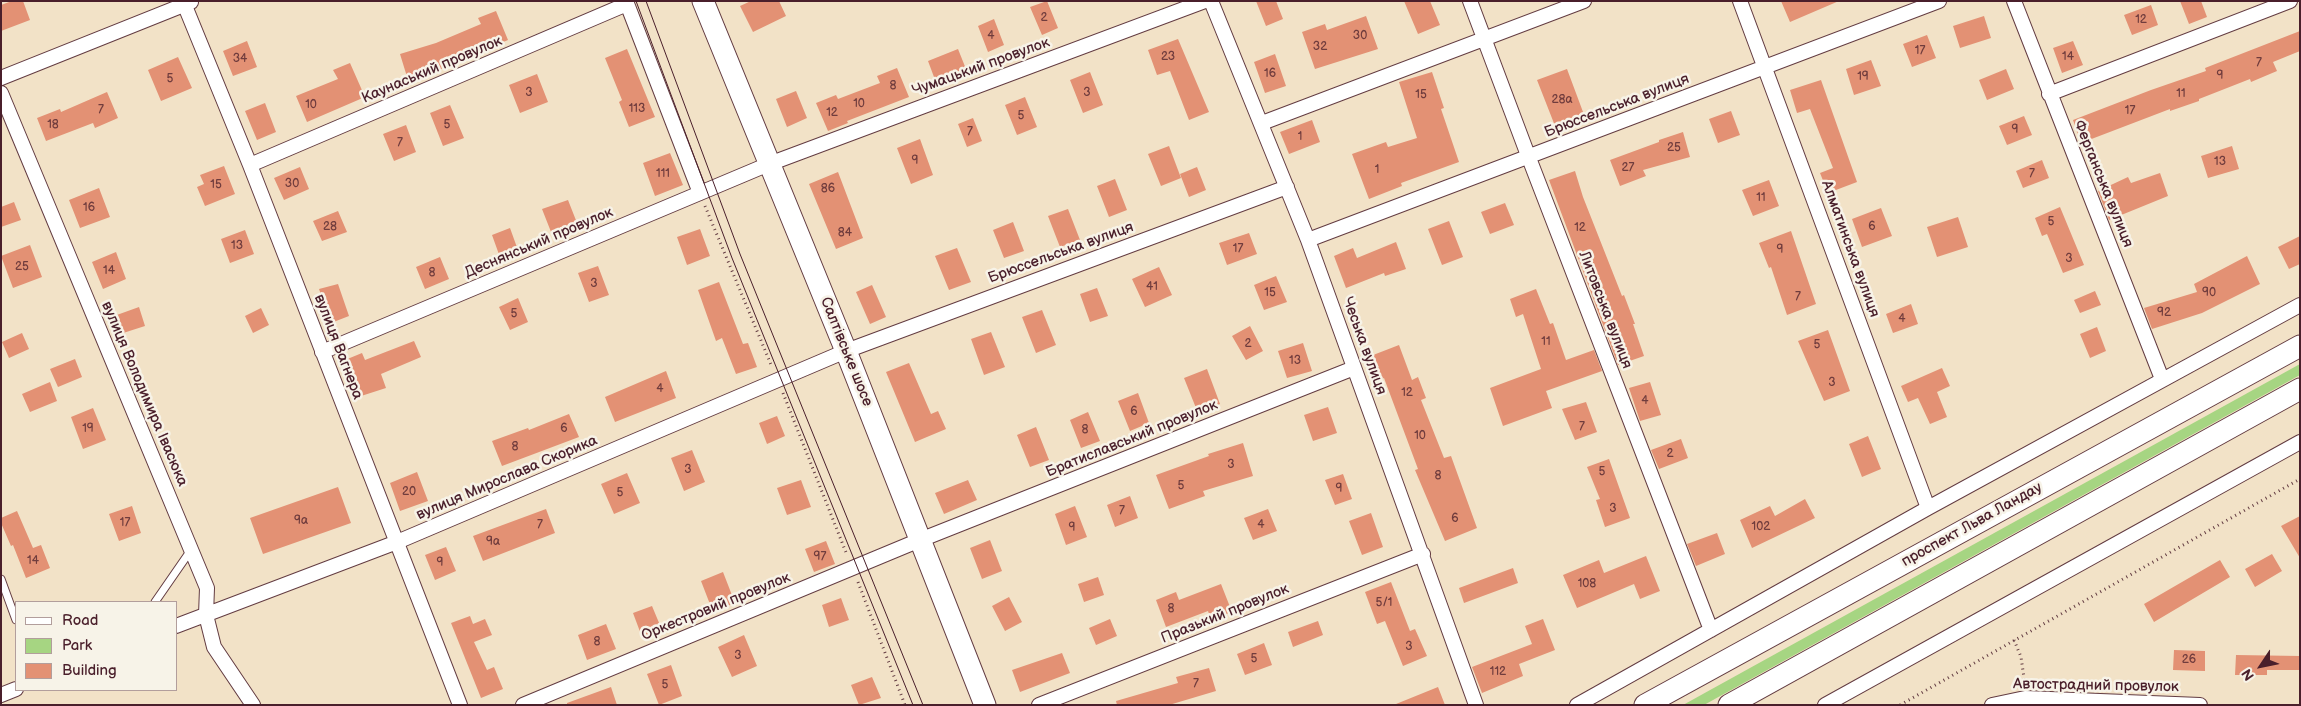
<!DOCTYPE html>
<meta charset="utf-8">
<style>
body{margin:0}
#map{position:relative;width:2301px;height:706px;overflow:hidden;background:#f2e2c7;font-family:"Balsamiq Sans",sans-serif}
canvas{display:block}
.frame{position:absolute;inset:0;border:2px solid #4a1f2b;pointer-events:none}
.legend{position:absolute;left:15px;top:601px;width:162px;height:90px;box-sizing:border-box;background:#f7f3e8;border:1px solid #b29e9c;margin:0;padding:6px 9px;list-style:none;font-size:15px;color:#4a1f2b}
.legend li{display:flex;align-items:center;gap:10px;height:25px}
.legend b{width:25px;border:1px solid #b29e9c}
.north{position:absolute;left:2236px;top:641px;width:50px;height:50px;-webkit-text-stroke:4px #f7f3e8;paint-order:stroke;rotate:236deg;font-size:14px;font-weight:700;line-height:20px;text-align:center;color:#4a1f2b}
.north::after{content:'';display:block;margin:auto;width:18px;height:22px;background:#4a1f2b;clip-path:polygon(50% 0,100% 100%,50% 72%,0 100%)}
</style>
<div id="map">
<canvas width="2301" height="706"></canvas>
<div class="frame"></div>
<ul class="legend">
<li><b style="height:6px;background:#fff"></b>Road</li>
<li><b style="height:14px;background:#a6d582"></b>Park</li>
<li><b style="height:14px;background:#e39174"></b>Building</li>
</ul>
<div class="north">N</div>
</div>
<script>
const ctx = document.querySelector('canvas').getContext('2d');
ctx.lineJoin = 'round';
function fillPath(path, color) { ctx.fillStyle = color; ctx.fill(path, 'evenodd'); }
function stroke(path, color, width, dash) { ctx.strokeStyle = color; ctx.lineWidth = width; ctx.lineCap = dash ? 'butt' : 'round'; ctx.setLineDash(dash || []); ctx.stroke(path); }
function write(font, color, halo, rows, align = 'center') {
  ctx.font = font + ' "Balsamiq Sans",sans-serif'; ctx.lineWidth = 5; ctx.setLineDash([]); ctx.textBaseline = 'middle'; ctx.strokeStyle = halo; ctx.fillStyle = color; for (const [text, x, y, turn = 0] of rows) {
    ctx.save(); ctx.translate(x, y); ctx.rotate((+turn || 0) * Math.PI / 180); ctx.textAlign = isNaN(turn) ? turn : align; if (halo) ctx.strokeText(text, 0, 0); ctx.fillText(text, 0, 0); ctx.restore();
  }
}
const green = new Path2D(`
 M2300 364V375L1704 705H1683Z`);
const building = new Path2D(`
 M12 1H23L30 20 1 31V5Z
 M751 1H779L786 16 753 32 740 6Z
 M1047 1 1058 28 1042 35 1030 7Z
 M1256 1H1276L1283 19 1266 26Z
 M1404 1H1430L1440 25 1418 34Z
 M1781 1H1839L1790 22Z
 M2180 1H2201L2207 17 2189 24Z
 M2151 5 2158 25 2132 35 2124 15Z
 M496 11 508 40 439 70 408 80 400 54 436 43 481 24 478 18Z
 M1366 16 1378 49 1315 69 1302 32 1325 24 1327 30Z
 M1984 16 1991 38 1960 48 1953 26Z
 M994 19 1004 45 988 52 978 26Z
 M2300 31V51L2273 62 2277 71 2251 82 2250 79 2199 99V101L2170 111V109L2081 143 2073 120 2151 90 2206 71 2205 68Z
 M1927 35 1936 58 1912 67 1903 44Z
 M1178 39 1209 112 1189 120 1170 71 1157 75 1148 50Z
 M247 41 257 67 233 76 223 51Z
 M2073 41 2083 65 2062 73 2053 48Z
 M627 49 655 117 629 127 619 102 622 100 605 58Z
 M958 49 968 74 937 85 928 61Z
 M1275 54 1286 86 1265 93 1254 62Z
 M178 57 192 88 161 101 148 70Z
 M1871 60 1881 86 1854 95 1846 69Z
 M350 63 365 97 307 122 296 96 338 79 333 70Z
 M897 68 909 97 847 121 848 123 828 131 816 103 836 95 838 99 880 83 877 76Z
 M1567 69 1586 120 1557 131 1537 80Z
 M2006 69 2014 89 1987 100 1979 80Z
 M1090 72 1103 105 1083 113 1070 80Z
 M1432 72 1444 108 1441 109 1459 162 1401 183 1402 186 1369 199 1352 154 1386 142 1388 147 1417 138 1399 82Z
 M537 74 548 102 520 113 509 85Z
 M1821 80 1857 182 1828 193 1820 173 1833 168 1810 109 1797 113 1790 90Z
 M796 91 807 118 787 127 776 99Z
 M107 92 118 118 95 128 93 123 46 141 37 118 60 109 61 112Z
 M1025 97 1037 127 1017 135 1005 105Z
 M265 103 276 132 257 140 245 111Z
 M450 105 464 138 443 146 430 113Z
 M1731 111 1740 135 1718 143 1709 119Z
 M2024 116 2032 135 2007 145 1999 126Z
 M973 118 982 141 967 147 958 124Z
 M1312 120 1320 142 1289 154 1280 132Z
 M406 125 416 152 394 161 383 134Z
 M1683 132 1690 157 1643 170 1646 176 1620 186 1610 160 1659 142V140Z
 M920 139 933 175 911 184 897 148Z
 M1169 146 1181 178 1161 186 1148 154Z
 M2232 146 2239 169 2208 178 2201 156Z
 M670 153 683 185 655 196 643 163Z
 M2042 160 2049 178 2023 188 2016 171Z
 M224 166 235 194 205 206 197 187 204 184 200 175Z
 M300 167 309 189 284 200 274 178Z
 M1197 167 1206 190 1189 197 1180 174Z
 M1575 171 1583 197 1622 296 1624 295 1635 324H1633L1644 356 1618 365 1549 180Z
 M838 172 863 238 836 249 809 184Z
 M2160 173 2168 196 2109 220 2098 191 2128 177 2131 183Z
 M1115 179 1127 210 1109 217 1097 186Z
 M1769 180 1779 206 1753 216 1742 190Z
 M99 188 110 217 80 228 69 200Z
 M568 200 579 228 553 237 542 209Z
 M14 202 21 220 1 227V207Z
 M1505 203 1514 225 1490 234 1481 212Z
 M2060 207 2084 265 2063 273 2047 234 2042 236 2035 218Z
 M1881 208 1892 236 1862 247 1852 219Z
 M1068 209 1080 240 1060 247 1048 216Z
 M338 211 347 232 322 241 313 221Z
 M1958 217 1968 247 1937 257 1927 227Z
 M1449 221 1463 257 1442 265 1428 229Z
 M1013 222 1024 251 1004 258 993 230Z
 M510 228 519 253 501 260 492 235Z
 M700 229 710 256 687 265 677 237Z
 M245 230 254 254 230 263 221 239Z
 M1791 231 1816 304 1787 315 1771 267 1769 268 1759 243Z
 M1249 233 1257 254 1227 265 1219 243Z
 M2300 236V264L2289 269 2278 247Z
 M1396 242 1406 269 1385 276 1384 273 1346 288 1334 256 1353 248 1357 258Z
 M30 245 42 277 13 288 1 256Z
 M957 248 971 282 949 290 935 256Z
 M116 252 126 279 103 289 92 262Z
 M2247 256 2260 284 2202 313 2152 329 2144 308 2197 292 2194 284Z
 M440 257 449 279 425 289 416 267Z
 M598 266 609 295 589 302 578 273Z
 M1159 267 1172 295 1145 307 1132 279Z
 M1276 276 1287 302 1264 310 1254 285Z
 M719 282 743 344 748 343 757 367 736 374 722 338 716 341 698 290Z
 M338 284 349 316 331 323 319 289Z
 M872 285 886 317 870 324 856 292Z
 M1097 288 1108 316 1090 322 1080 294Z
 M1536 289 1550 324 1553 323 1566 360 1594 350 1602 371 1546 391 1552 408 1503 426 1490 388 1541 369 1523 314 1516 317 1510 299Z
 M2095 291 2101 305 2080 313 2074 300Z
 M518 298 528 322 510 330 499 307Z
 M1911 304 1918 324 1893 333 1886 314Z
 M139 307 145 326 120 334 114 316Z
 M261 308 269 325 253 333 245 316Z
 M1042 310 1056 345 1036 353 1022 317Z
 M1250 326 1263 351 1246 360 1232 336Z
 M2097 327 2106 351 2090 358 2080 334Z
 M1828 330 1850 391 1824 401 1798 341Z
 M991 332 1005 367 984 375 971 339Z
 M22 333 29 349 9 358 2 342Z
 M414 341 421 357 381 374 386 388 358 397 345 360 362 353 365 360Z
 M1303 343 1312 371 1287 378 1278 351Z
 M1399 345 1412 380 1418 377 1426 398 1421 400 1444 458 1451 456 1477 528 1445 541 1415 470 1418 469 1384 378 1377 381 1368 357Z
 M75 359 82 377 58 387 50 369Z
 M909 363 931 414 938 411 946 429 915 442 886 372Z
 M1942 368 1950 386 1937 392 1947 417 1930 424 1918 398 1908 402 1901 386Z
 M1207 369 1220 404 1198 413 1184 378Z
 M666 371 676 398 615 422 605 397Z
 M50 382 57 401 30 412 22 394Z
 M1650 382 1661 415 1640 421 1629 388Z
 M1138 393 1149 423 1130 431 1118 401Z
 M1586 402 1597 432 1575 440 1562 409Z
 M1328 407 1337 433 1313 441 1304 415Z
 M93 408 106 440 83 449 71 417Z
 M1088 412 1100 441 1081 448 1070 420Z
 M569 414 579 437 502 466 492 441 528 428 529 430Z
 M777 416 785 436 767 444 759 423Z
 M1036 427 1049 460 1030 467 1017 435Z
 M1868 436 1881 469 1862 477 1849 444Z
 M1681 439 1688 458 1659 469 1651 450Z
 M1243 443 1253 476 1203 491 1205 496 1169 509 1156 475 1209 456 1208 454Z
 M692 450 705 482 684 491 671 458Z
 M1609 459 1630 518 1605 527 1596 500 1600 499 1587 467Z
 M417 472 428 501 400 511 390 483Z
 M627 473 640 503 614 514 601 484Z
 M1343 474 1352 499 1335 505 1325 480Z
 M801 480 811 507 787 515 777 488Z
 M968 480 977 500 944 514 935 493Z
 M338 487 351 523 263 554 250 518Z
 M1130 496 1138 518 1115 527 1107 505Z
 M1805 499 1815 518 1752 548 1740 520 1770 506 1775 516Z
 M132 506 141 533 119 541 109 514Z
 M1075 506 1087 537 1066 545 1055 514Z
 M546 509 555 533 483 561 473 536Z
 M1268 509 1277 531 1253 540 1244 518Z
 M17 511 33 548 41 545 50 568 26 578 13 545 11 546 1 523V518Z
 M1371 513 1383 547 1362 555 1349 521Z
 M2300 516V558L2281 526Z
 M1717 533 1725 554 1696 566 1687 544Z
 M990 540 1002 571 982 579 970 548Z
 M826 541 835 564 814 572 805 549Z
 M446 547 456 571 435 580 425 555Z
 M2272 554 2282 571 2255 587 2245 569Z
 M1646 556 1660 591 1640 599 1634 584 1577 608 1563 575 1599 560 1604 573Z
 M2220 560 2230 577 2154 622 2144 604Z
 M1513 568 1518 583 1464 603 1459 588Z
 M723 572 735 603 713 612 701 581Z
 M1098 577 1104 595 1084 602 1078 584Z
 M1391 582 1410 631 1415 629 1427 656 1403 666 1385 621 1377 624 1365 592Z
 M1221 584 1232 612 1211 620 1208 611 1166 627 1156 600 1176 592 1179 600Z
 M1009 597 1022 622 1005 631 992 606Z
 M841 598 849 620 829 627 822 605Z
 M652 606 662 630 642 637 633 613Z
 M470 616 473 624 485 619 492 635 474 642 487 670 494 667 503 689 481 698 451 623Z
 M1110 619 1117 636 1096 645 1089 628Z
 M1543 619 1555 650 1519 664 1523 676 1482 693 1472 667 1532 644 1525 626Z
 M1318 621 1323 635 1293 647 1288 632Z
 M606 624 616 649 587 660 578 635Z
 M744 635 757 666 732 677 718 647Z
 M1264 643 1272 665 1245 675 1237 654Z
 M2174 650 2205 651V671L2173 670Z
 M1062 653 1070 673 1020 692 1012 670Z
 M2236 655 2300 656V670H2267V675H2235Z
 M671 665 682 696 659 705 647 674Z
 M1209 668 1216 691 1169 705H1117L1116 701 1178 683 1176 677Z
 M872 677 881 698 859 705 851 685Z
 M611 687 617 705H567V703Z
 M1438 687 1445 705H1396V704Z`);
const path = new Path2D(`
 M705 206 772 367
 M783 393 847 555
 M858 582 905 705
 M2014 640 2021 657 2025 685
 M1900 705 2300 479`);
const service = new Path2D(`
 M1 579 16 620
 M155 602 191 550`);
const minor = new Path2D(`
 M183 1 250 165 460 705
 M626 1 700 193
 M1211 1 1308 240 1476 705
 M1470 1 1529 158 1711 630
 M1740 1 1928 508
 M2014 1 2162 379
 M1 78 191 2
 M1 93 207 588 206 615 214 647 253 705
 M2049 94 2290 1
 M1262 123 1584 1
 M250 165 627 4
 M1308 240C1519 162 1728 79 1939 1
 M322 352 769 164 1205 1
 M176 626 397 542 846 351 1287 187
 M1 695 16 689
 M523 705 915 542 1354 368
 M1039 705 1423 554
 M1577 705 1928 508 2300 305
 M1825 705 2300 442
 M1992 705 2025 698 2200 705`);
const primary = new Path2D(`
 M703 1 846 351 985 705
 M1645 705 2300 346
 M1729 705 2300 389`);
const tram = new Path2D(`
 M636 1 732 258 913 705
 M646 1 740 254 923 705`);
const numberNames = [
 ["2",1044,18],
 ["12",2141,20],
 ["4",991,36],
 ["30",1360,36],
 ["32",1320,47],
 ["17",1920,51],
 ["23",1168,57],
 ["14",2068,57],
 ["34",240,59],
 ["7",2259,63],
 ["16",1270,74],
 ["9",2220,76],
 ["19",1863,77],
 ["5",170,79],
 ["8",893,86],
 ["3",529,93],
 ["3",1087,93],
 ["11",2181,94],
 ["15",1421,95],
 ["28а",1562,100],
 ["10",859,104],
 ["10",311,105],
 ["113",637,109],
 ["7",101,110],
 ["17",2130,111],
 ["12",832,113],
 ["5",1021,116],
 ["18",53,125],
 ["5",447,125],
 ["9",2015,130],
 ["7",970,132],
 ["1",1300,137],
 ["7",400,143],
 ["25",1674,148],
 ["9",915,161],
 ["13",2220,162],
 ["27",1628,168],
 ["1",1377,170],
 ["111",663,174],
 ["7",2032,174],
 ["30",292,184],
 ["15",216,185],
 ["86",828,189],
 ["11",1761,198],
 ["16",89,208],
 ["5",2051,222],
 ["28",330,227],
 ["6",1872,227],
 ["12",1580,228],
 ["84",845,233],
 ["13",237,246],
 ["17",1238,249],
 ["9",1780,250],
 ["3",2069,259],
 ["25",22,267],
 ["14",109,271],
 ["8",432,273],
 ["3",594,284],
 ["41",1152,287],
 ["15",1270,293],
 ["90",2209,293],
 ["7",1798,297],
 ["92",2164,313],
 ["5",514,314],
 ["4",1902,319],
 ["11",1546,342],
 ["2",1248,344],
 ["5",1817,345],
 ["13",1295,361],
 ["3",1832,383],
 ["4",660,389],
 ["12",1407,393],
 ["4",1645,401],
 ["6",1134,412],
 ["7",1582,427],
 ["19",88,429],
 ["6",564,429],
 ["8",1085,430],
 ["10",1420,436],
 ["8",515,447],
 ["2",1670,454],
 ["3",1231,465],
 ["3",688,470],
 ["5",1602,472],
 ["8",1438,476],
 ["5",1181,486],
 ["9",1339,489],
 ["20",409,492],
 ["5",620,493],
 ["3",1613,509],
 ["7",1122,511],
 ["6",1455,519],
 ["9а",301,521],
 ["17",125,523],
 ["7",540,525],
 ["4",1261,525],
 ["102",1761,527],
 ["9",1072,528],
 ["9а",493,542],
 ["97",820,557],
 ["14",33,561],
 ["9",440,563],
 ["108",1587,584],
 ["5/1",1384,603],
 ["8",1171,609],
 ["8",597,642],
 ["3",1409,647],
 ["3",738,656],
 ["5",1254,659],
 ["26",2189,660],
 ["112",1498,672],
 ["7",1196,684],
 ["5",665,685]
];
const streetNames = [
 ["Чумацький провулок",981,67,-20],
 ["Каунаський провулок",432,70,-23],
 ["Брюссельська вулиця",1617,106,-21],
 ["Ферганська вулиця",2103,184,68],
 ["Деснянський провулок",539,243,-23],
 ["Алматинська вулиця",1850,249,70],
 ["Брюссельська вулиця",1061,253,-20],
 ["Литовська вулиця",1605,310,69],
 ["Чеська вулиця",1364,346,70],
 ["вулиця Вагнера",338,347,69],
 ["Салтівське шосе",846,352,68],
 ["вулиця Володимира Івасюка",144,394,67],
 ["Братиславський провулок",1132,439,-22],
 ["вулиця Мирослава Скорика",507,478,-23],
 ["проспект Льва Ландау",1972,525,-29],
 ["Оркестровий провулок",716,607,-22],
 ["Празький провулок",1225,614,-22],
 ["Автострадний провулок",2096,686,1]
];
fillPath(green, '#a6d582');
fillPath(building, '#e39174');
stroke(service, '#633c42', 9);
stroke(minor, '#633c42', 16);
stroke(primary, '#633c42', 23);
stroke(path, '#633c42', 3, [1, 4]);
stroke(service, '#fff', 7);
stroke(minor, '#fff', 14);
stroke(primary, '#fff', 21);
stroke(tram, '#4a1f2b', 1);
write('12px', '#703c3d', null, numberNames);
write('15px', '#4a1f2b', '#f7f3e8', streetNames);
</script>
